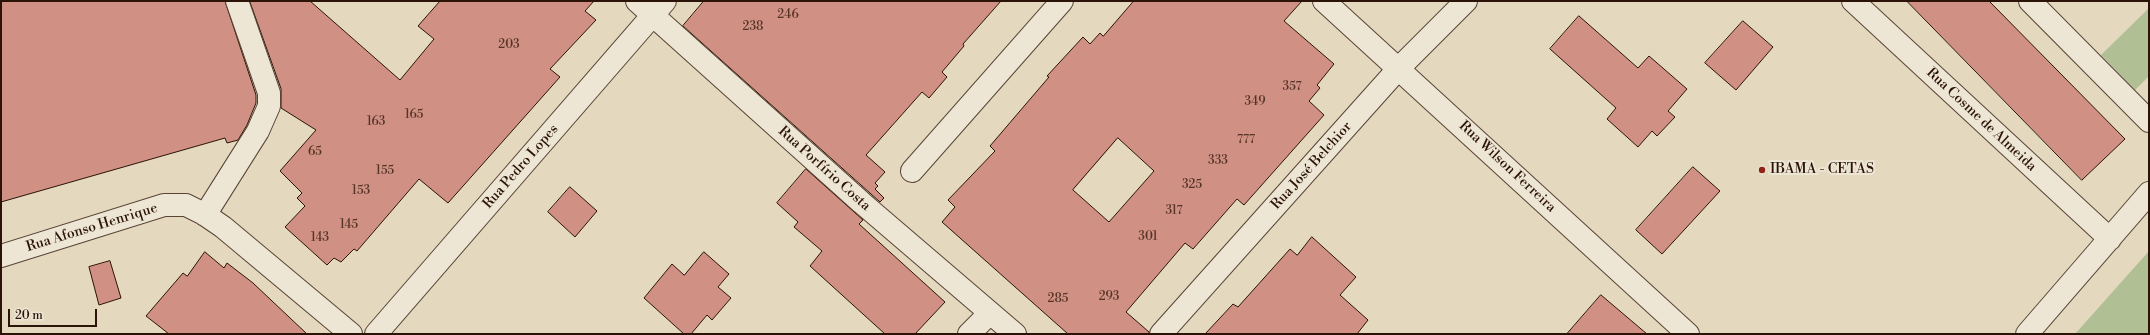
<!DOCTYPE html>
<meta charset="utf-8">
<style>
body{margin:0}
#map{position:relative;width:2150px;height:335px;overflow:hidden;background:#e4d8bf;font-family:"Libre Bodoni",serif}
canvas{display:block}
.frame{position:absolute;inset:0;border:2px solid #2b1307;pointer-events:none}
.scale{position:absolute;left:8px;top:309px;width:89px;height:18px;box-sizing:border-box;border:2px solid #2b1307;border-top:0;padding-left:5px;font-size:12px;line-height:14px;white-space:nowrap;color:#2b1307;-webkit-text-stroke:3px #ede6d5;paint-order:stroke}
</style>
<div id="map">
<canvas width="2150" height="335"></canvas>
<div class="frame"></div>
<div class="scale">20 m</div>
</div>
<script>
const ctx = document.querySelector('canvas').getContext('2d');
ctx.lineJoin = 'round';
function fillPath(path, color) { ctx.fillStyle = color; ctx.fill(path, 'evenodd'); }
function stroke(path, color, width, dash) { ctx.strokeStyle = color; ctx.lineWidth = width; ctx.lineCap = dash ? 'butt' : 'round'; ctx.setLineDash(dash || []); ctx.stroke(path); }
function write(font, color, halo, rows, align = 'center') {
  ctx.font = font + ' "Libre Bodoni",serif'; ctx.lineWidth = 4; ctx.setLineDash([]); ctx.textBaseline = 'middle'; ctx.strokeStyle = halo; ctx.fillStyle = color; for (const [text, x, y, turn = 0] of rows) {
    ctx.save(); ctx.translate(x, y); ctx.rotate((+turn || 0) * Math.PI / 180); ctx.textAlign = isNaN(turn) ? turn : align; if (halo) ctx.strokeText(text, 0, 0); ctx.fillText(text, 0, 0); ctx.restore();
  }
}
const green = new Path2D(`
 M2148 9 2149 76 2135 90 2101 55Z
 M2149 251V334H2075Z`);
const building = new Path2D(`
 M1 1H225L256 95V103L247 125 238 140 227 143 225 138 1 202Z
 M250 1H310L400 80 434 39 418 26 440 1H594L585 11 596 20 550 69 560 77 448 203 419 179 357 251 354 249 341 262 334 258 327 265 285 227 305 206 297 198 302 193 280 171 316 130 281 108V89Z
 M704 1H1001L963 44 964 46 942 72 947 77 929 98 922 92 866 155 885 172 875 183 878 186 875 189 884 198 880 202 683 26Z
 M1134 1H1302L1284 21 1334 64 1317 85 1320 88 1309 101 1324 115 1244 205 1237 199 1193 249 1185 243 1126 312 1149 332V334H1068L942 222 955 207 948 200 995 151 990 146 1049 77 1047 76 1083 37 1090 44 1100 33 1103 36ZM1118 138 1154 171 1109 222 1073 190Z
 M1907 1H1989L2125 139 2082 180Z
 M1579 16 1638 68 1649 56 1687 89 1668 111 1675 117 1657 136 1652 131 1638 147 1607 119 1616 108 1550 49Z
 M1743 21 1773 47 1736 90 1705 63Z
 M1693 167 1720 191 1662 254 1636 230Z
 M806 169 863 220 859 224 945 302 915 334H885L810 266 822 251 794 227 798 222 777 203Z
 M570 187 597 211 575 237 548 212Z
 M1312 237 1356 277 1340 295 1368 320 1357 334H1205L1233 304 1238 307 1290 249 1297 255Z
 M205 252 224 268 227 263 253 283 307 334H169L146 316 183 273 187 276Z
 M704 252 729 274 718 287 731 298 712 320 707 315 691 334H684L644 298 672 264 684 275Z
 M110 261 121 298 99 305 89 267Z
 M1601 295 1647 334H1567Z`);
const minor = new Path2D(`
 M637 1 862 203 1015 334
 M1324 1 1688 334
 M1853 1 2110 239
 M2030 1 2149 121
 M912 171 1062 1
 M205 215 258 131 269 106V93L237 1
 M1 256 164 205H186L204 214 223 227 351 334
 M376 334 665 1
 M969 334 990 313
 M1161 334 1399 68 1466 1
 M2027 334 2149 193`);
const markers = [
 [1762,170,4,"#8f2418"]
];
const numberNames = [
 ["246",788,15],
 ["238",753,27],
 ["203",509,45],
 ["357",1292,87],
 ["349",1255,102],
 ["165",414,115],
 ["163",376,122],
 ["777",1246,140],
 ["65",315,152],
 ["333",1218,161],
 ["155",385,171],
 ["325",1192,185],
 ["153",361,191],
 ["317",1174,211],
 ["145",349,225],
 ["301",1148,237],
 ["143",320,238],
 ["293",1109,297],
 ["285",1058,299]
];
const streetNames = [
 ["Rua Cosme de Almeida",1981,120,43],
 ["Rua José Belchior",1312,166,-48],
 ["Rua Pedro Lopes",521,167,-49],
 ["Rua Wilson Ferreira",1507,167,43],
 ["Rua Porfírio Costa",824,169,42],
 ["Rua Afonso Henrique",92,228,-17]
];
const poiNames = [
 ["IBAMA - CETAS",1770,170]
];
fillPath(green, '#b1bf94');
fillPath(building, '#d09184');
stroke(building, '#2b1307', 1);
stroke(minor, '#594435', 24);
stroke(minor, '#ede6d5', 22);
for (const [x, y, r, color] of markers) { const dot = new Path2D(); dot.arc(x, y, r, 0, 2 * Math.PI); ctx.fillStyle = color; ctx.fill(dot); stroke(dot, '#ede6d5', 1.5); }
write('12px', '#543226', null, numberNames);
write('14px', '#2b1307', '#ede6d5', streetNames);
write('14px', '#2b1307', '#ede6d5', poiNames, 'left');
</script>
